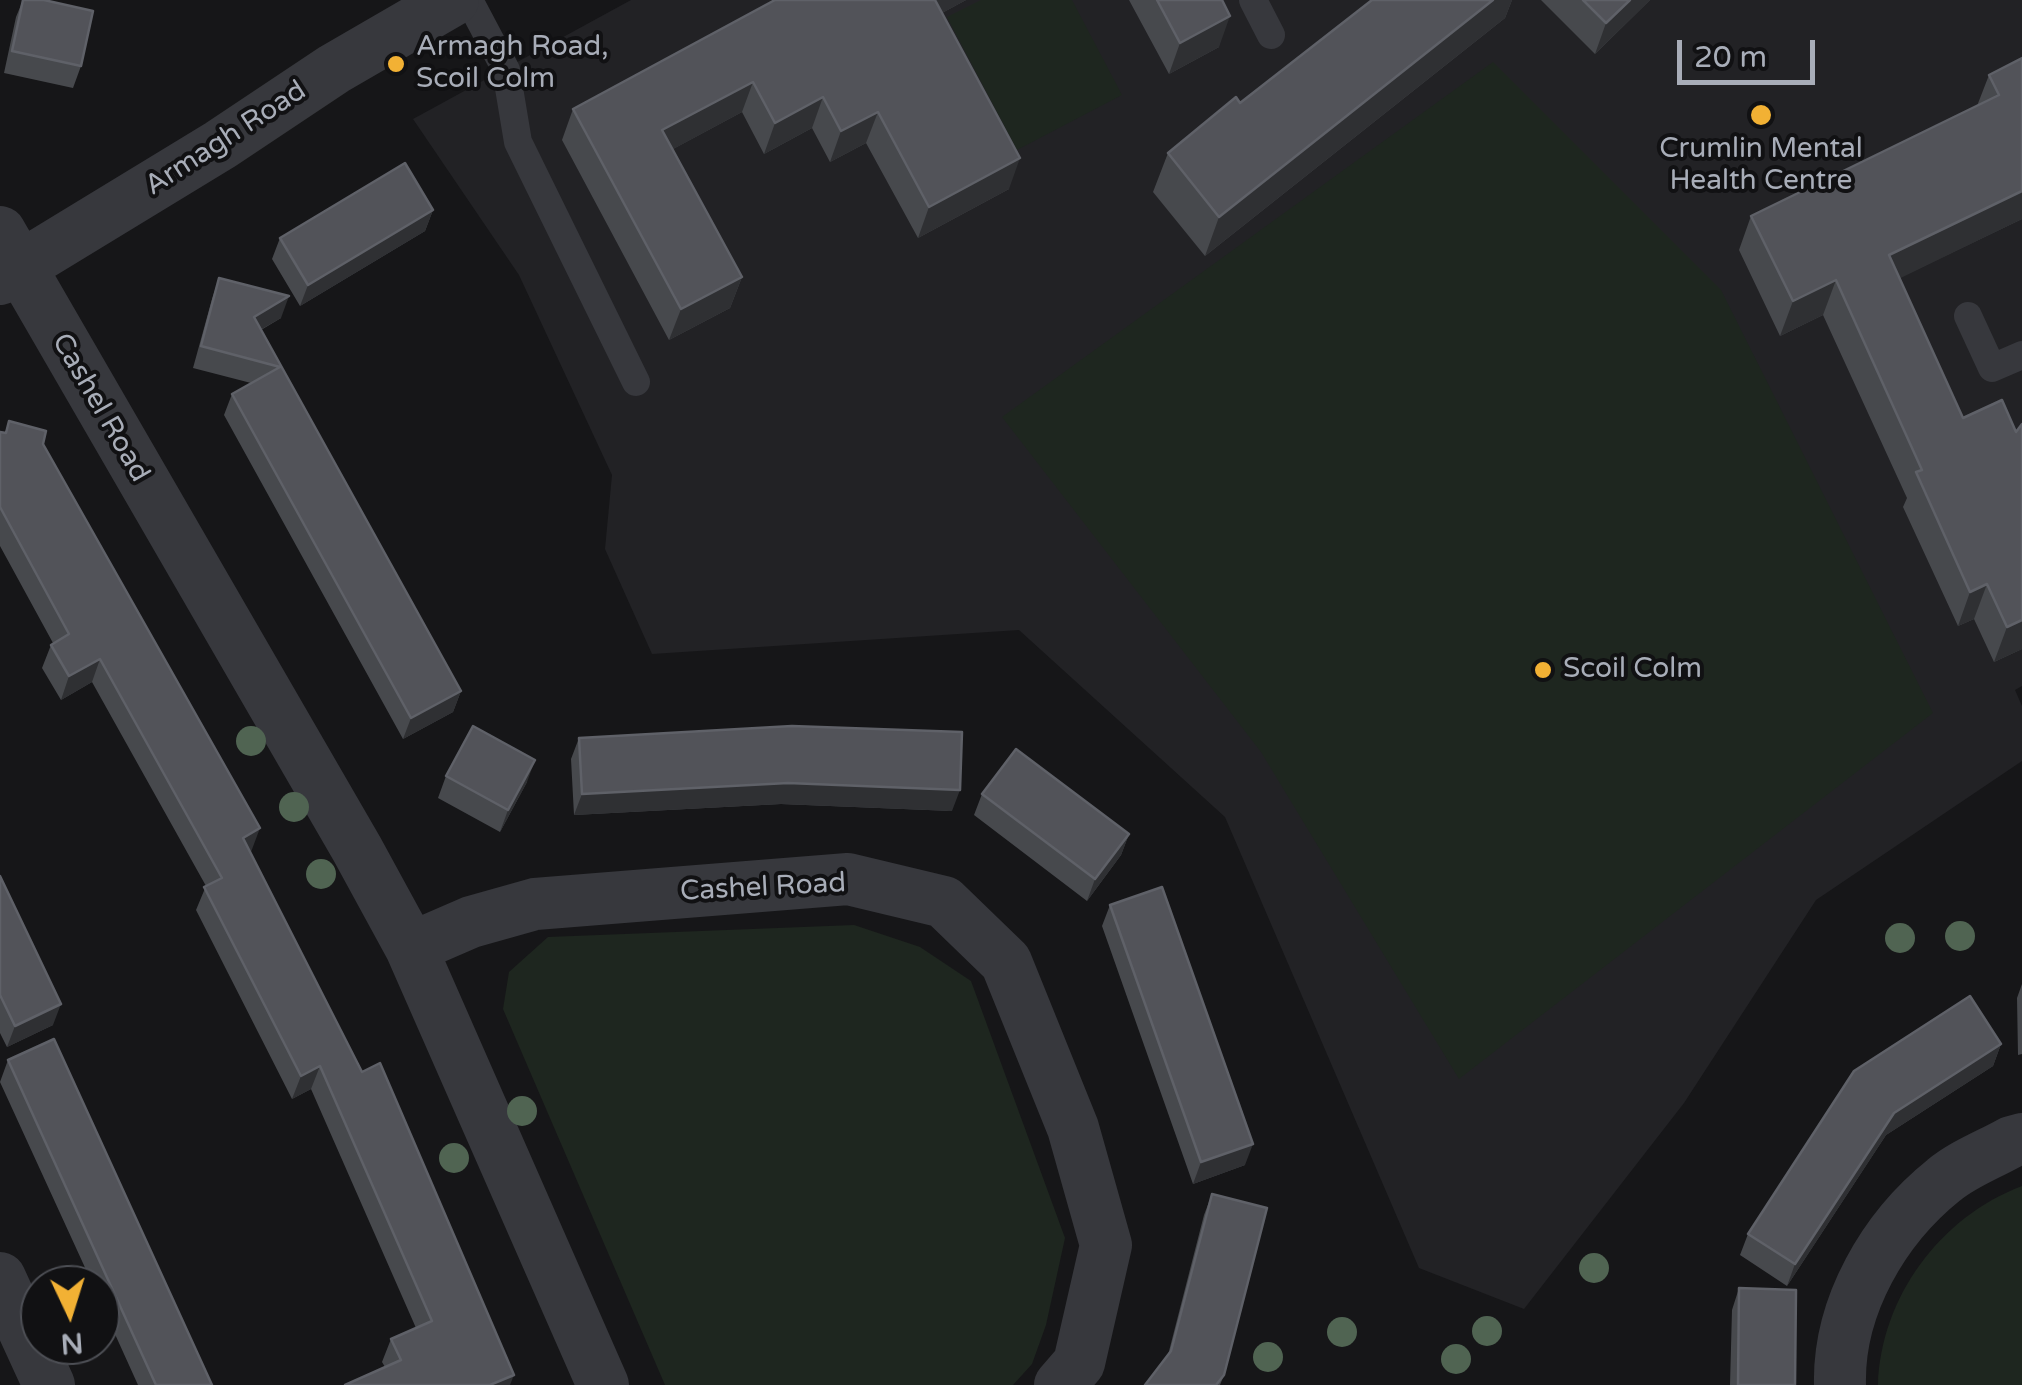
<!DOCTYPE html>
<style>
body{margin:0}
#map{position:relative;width:2022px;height:1385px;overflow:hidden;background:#161618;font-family:"Varela Round",sans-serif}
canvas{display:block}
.north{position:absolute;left:20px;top:1265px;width:100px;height:100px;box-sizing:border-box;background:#111113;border:2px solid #4d4f55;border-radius:50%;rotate:176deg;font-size:28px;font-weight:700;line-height:40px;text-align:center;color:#a8adb8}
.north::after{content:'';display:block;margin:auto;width:35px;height:45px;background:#f2b134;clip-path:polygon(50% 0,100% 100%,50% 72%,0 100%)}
.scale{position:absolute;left:1677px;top:40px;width:138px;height:45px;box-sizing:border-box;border:5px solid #a8adb8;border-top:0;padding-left:12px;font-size:30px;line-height:35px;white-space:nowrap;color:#a8adb8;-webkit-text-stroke:8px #111113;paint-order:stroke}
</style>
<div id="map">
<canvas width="2022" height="1385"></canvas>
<div class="north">N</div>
<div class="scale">20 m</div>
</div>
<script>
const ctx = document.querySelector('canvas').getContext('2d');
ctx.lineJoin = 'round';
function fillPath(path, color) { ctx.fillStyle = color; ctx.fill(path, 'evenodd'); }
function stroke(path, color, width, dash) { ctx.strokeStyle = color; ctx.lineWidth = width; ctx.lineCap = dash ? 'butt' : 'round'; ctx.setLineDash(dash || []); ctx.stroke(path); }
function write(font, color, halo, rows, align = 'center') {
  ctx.font = font + ' "Varela Round",sans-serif'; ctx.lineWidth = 8; ctx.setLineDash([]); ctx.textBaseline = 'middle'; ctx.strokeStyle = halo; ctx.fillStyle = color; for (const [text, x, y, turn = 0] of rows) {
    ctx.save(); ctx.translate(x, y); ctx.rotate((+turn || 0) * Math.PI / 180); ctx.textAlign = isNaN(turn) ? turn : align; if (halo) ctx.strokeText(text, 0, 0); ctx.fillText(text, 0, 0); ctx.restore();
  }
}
const built = new Path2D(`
 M631 0H2022V686L2015 690 2022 706V761L1816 900 1684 1103 1524 1309 1419 1268 1225 817 1019 630 652 654 605 549 612 475 519 275 413 119Z`);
const green = new Path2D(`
 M981 0H1072L1122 95 1017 150 947 17Z
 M1493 62 1721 290 1933 713 1459 1079 1261 752 1002 417Z
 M854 925 920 947 971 981 1065 1238 1046 1325 1032 1364 1013 1385H665L503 1009 509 972 548 937Z
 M2022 1186V1385H1878C1881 1297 1940 1217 2022 1186Z`);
const service = new Path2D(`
 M469 0 506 70 518 142 636 382
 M1253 0 1271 35
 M1968 316 1992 368 2022 355`);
const minor = new Path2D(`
 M0 232 357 849 411 948 603 1385
 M0 279 220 145 334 69 453 0
 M411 948 471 922 535 904 848 879 944 902 1006 962 1073 1128 1106 1245 1079 1363 1060 1385
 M0 1278 49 1385
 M1840 1385C1838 1306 1884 1228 1944 1180 1963 1164 1990 1154 2011 1142L2022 1139`);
const trees = [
 [251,741],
 [294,807],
 [321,874],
 [1960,936],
 [1900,938],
 [522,1111],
 [454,1158],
 [1594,1268],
 [1487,1331],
 [1342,1332],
 [1268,1357],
 [1456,1359]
];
const wall = new Path2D(`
 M23 0 81 66 73 88 4 73 16 17Z
 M775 0H966L942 13 1009 189 918 238 866 143 830 162 812 128 764 154 742 112 673 149 742 277 730 308 669 340 562 140 573 109Z
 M1129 0H1222L1219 47 1169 74Z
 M1372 0H1512L1505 18 1205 256 1153 192 1168 153 1240 103Z
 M1541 0H1650L1595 54Z
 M2022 58V219L1899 278 2022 649 1994 662 1974 619 1958 626 1903 507 1907 498 1823 315 1780 336 1739 250 1751 216 1977 106 1989 75Z
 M433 210 425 231 300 306 272 259 280 238Z
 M219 278 281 318 261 330 461 691 453 712 403 739 224 415 232 394 251 383 193 368 212 299Z
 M9 421 43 444 514 1375 385 1367 382 1362 391 1339 416 1328 311 1089 292 1099 196 910 206 886 92 682 61 700 42 668 51 645 53 643 0 546V432L5 433Z
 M579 738 952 811 781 804 574 815 571 759Z
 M446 776 527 782 500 832 438 798Z
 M982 794 1129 834 1121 855 1087 901 974 815Z
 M0 876 53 1025 7 1047 0 1033Z
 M1110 905 1245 1165 1193 1184 1102 926Z
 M2022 984V1054L2018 1055 2017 998Z
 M2001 1044 1993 1066 1886 1135 1787 1286 1740 1255 1748 1234Z
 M8 1060 212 1385H138L100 1301V1285H93L0 1082Z
 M1212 1194 1224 1375 1220 1385H1145L1168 1355 1204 1215Z
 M1739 1288 1795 1385H1730L1732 1310Z`);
const shadedWall = new Path2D(`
 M929 0H966L920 25Z
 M1493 0H1512L1505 18 1205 256 1219 217Z
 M1630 0H1650L1595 54 1606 23Z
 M1230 16 1219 47 1169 74 1180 43Z
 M753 82 742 112 651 161 662 130Z
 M823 97 812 128 764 154 775 123Z
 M878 112 866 143 830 162 841 131Z
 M1020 158 1009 189 918 238 929 207Z
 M2022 191V219L1876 290 1889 255Z
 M433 210 425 231 300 306 308 285Z
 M742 277 730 308 669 340 681 309Z
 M1836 280 1823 315 1780 336 1793 301Z
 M289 296 281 318 246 338 254 317Z
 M1987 584 1974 619 1958 626 1970 592Z
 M2022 620V649L1994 662 2007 627Z
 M100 659 92 682 61 700 69 676Z
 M461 691 453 712 403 739 411 718Z
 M535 760 527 782 500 832 508 810Z
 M788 783 960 790 952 811 781 804 574 815 582 794Z
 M260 828 251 852 243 838Z
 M1129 834 1121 855 1087 901 1095 879Z
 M61 1004 53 1025 7 1047 15 1026Z
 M2001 1044 1993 1066 1886 1135 1787 1286 1795 1264 1894 1113Z
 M320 1066 311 1089 292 1099 301 1076Z
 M1253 1144 1245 1165 1193 1184 1201 1162Z
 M514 1375 510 1385H490Z`);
const building = new Path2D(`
 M23 0H44L93 11 81 66 12 51Z
 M775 0H935L1020 158 929 207 878 112 841 131 823 97 775 123 753 82 662 130 742 277 681 309 573 109Z
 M1157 0H1222L1230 16 1180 43Z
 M1372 0H1493L1219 217 1168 153 1236 97 1240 103Z
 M1583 0H1630L1606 23Z
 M2022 58V191L1889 255 1963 418 2002 400 2016 432 2022 424V620L2007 627 1987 584 1970 592 1916 472 1922 470 1836 280 1793 301 1751 216 1999 95 1989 75Z
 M405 163 433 210 308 285 280 238Z
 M219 278 289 296 254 317 461 691 411 718 232 394 280 367 201 346Z
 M9 421 46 431 43 444 260 828 243 838 362 1072 380 1063 514 1375 490 1385H345L401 1360 391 1339 432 1321 320 1066 301 1076 204 887 222 878 100 659 69 676 51 645 69 634 0 507V432L6 433Z
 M473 726 535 760 508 810 446 776Z
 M792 726 962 732 960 790 788 783 582 794 579 738Z
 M1016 749 1129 834 1095 879 982 794Z
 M0 876 61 1004 15 1026 0 995Z
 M1162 887 1253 1144 1201 1162 1110 905Z
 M1970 996 2001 1044 1894 1113 1795 1264 1748 1234 1854 1071Z
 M54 1039 212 1385H156L8 1060Z
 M1212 1194 1267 1208 1224 1375 1216 1385H1145L1171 1351Z
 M1739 1288 1796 1290 1795 1385H1738Z`);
const markers = [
 [396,64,10,"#f2b134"],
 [1761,115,12,"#f2b134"],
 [1543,670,10,"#f2b134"]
];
const poiNames = [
 ["Armagh Road,",416,48],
 ["Scoil Colm",416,80],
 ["Crumlin Mental",1761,150,"center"],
 ["Health Centre",1761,182,"center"],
 ["Scoil Colm",1563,670]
];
const streetNames = [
 ["Armagh Road",226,139,-33],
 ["Cashel Road",100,408,60],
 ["Cashel Road",763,888,-3]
];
fillPath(built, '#222225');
fillPath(green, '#1e261f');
stroke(service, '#37383d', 28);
stroke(minor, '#37383d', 52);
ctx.fillStyle = '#506452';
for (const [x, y] of trees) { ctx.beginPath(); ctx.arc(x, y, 15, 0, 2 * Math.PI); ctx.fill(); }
fillPath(wall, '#47494d');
fillPath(shadedWall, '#2f3033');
fillPath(building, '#525359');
stroke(building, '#5f6168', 2.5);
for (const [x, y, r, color] of markers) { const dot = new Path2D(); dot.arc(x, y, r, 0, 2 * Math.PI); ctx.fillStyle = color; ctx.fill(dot); stroke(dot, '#111113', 4); }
write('28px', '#a8adb8', '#111113', poiNames, 'left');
write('28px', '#a8adb8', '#111113', streetNames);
</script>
